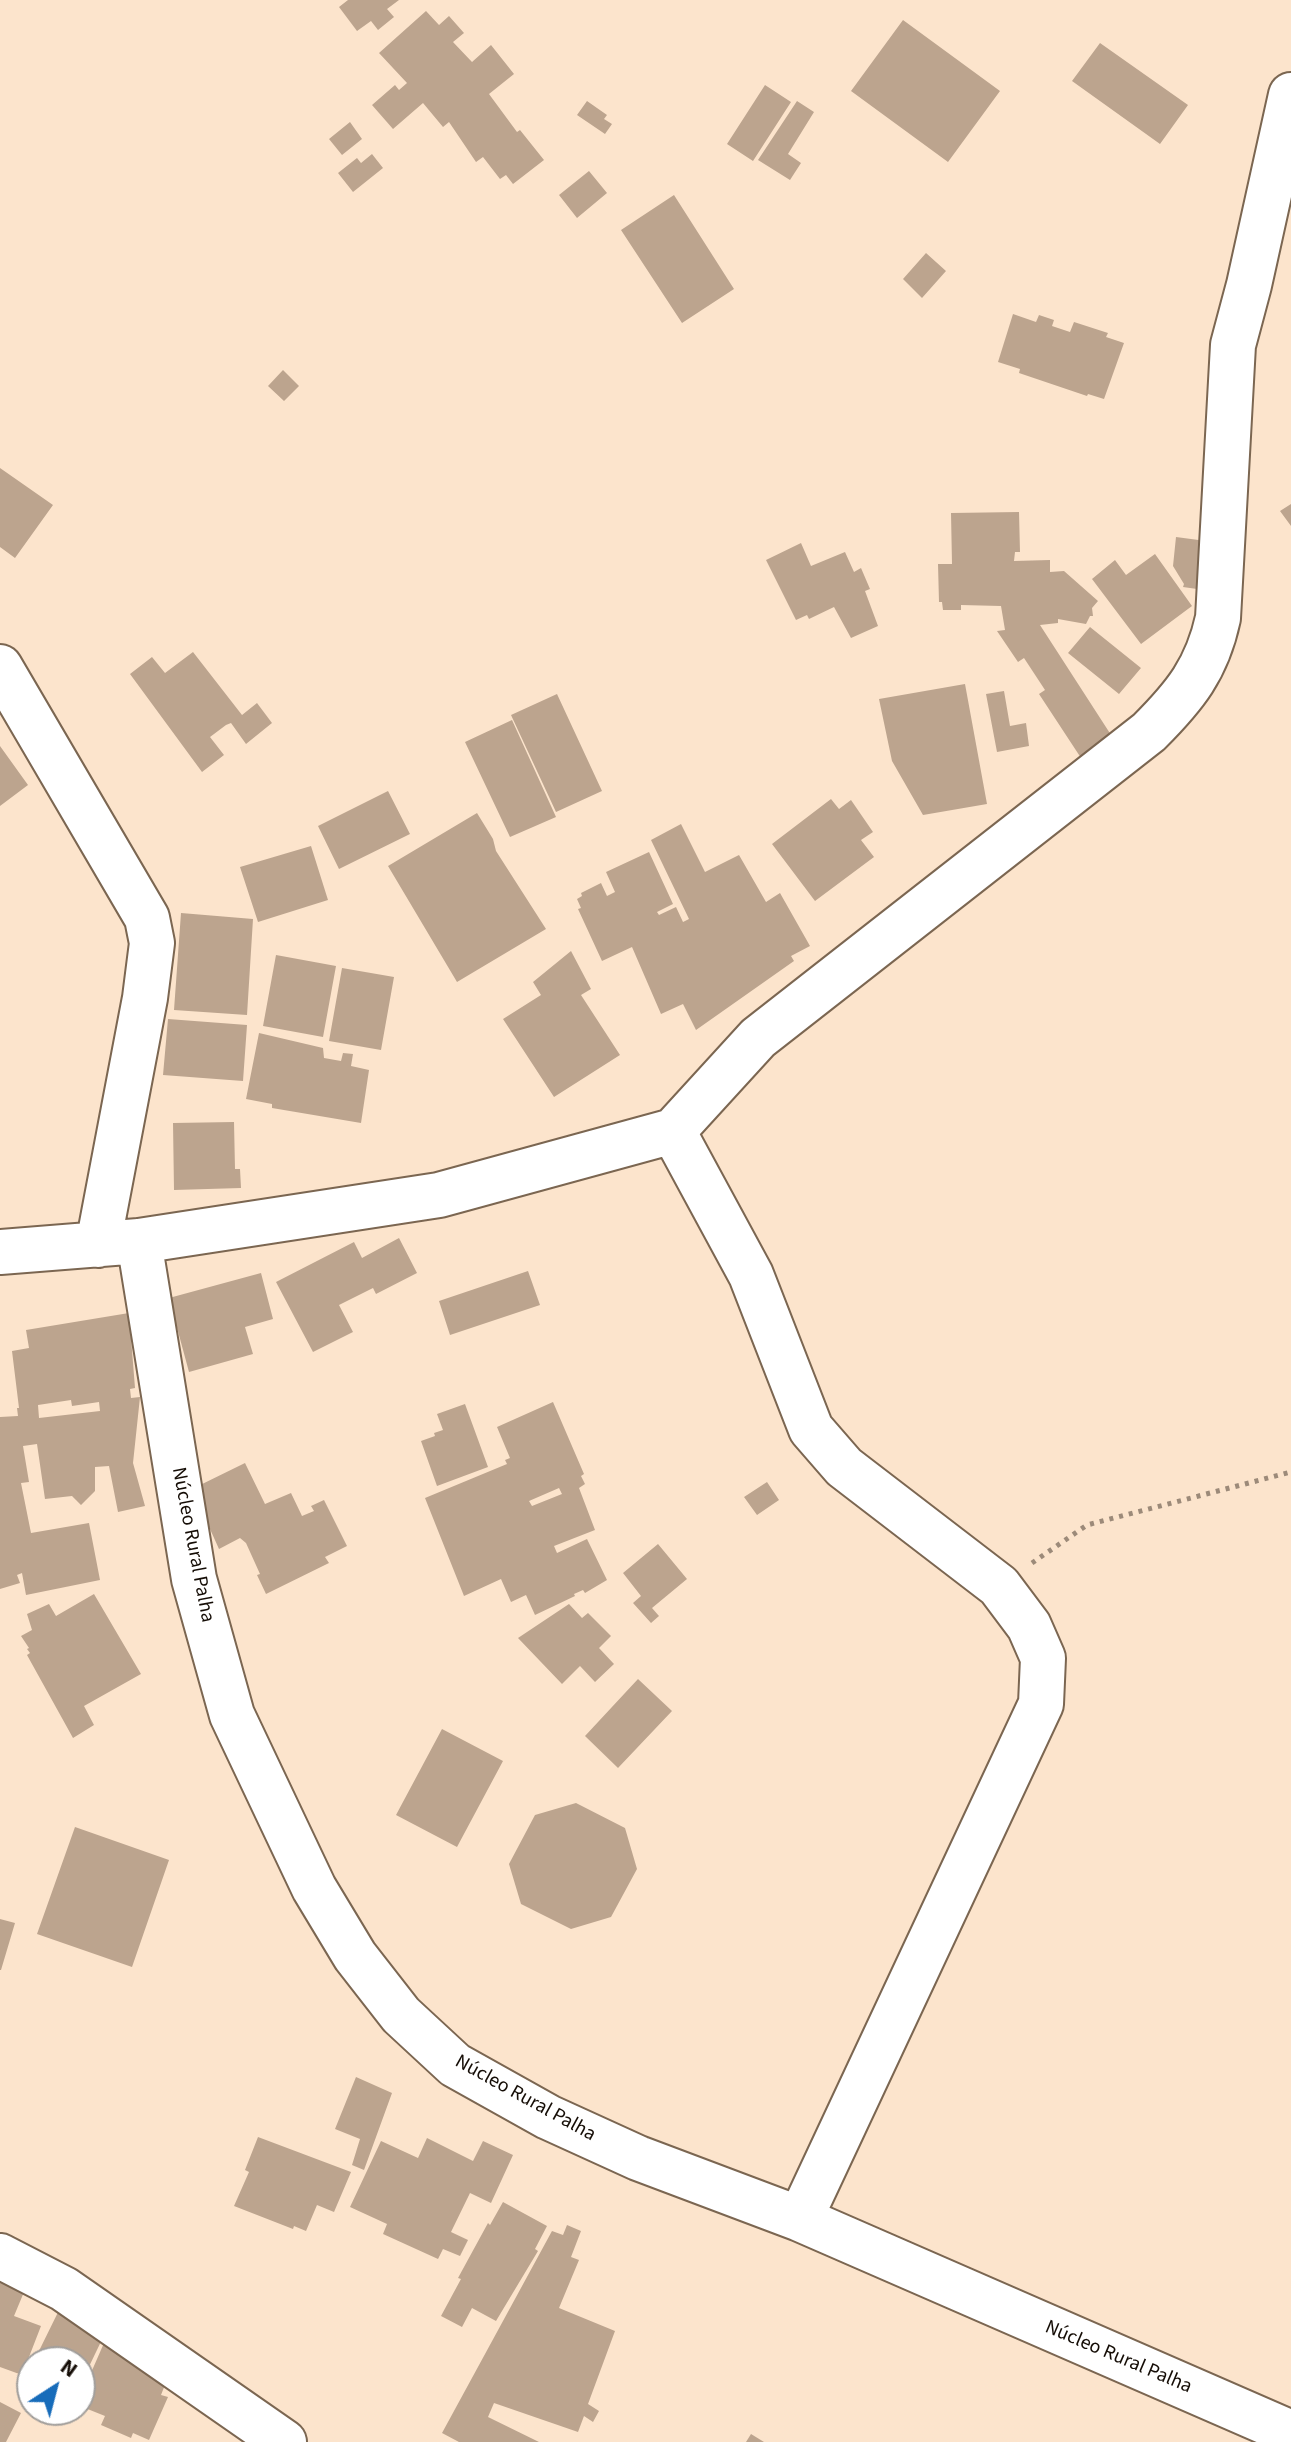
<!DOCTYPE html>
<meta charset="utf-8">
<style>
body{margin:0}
#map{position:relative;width:1291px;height:2442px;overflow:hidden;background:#fce4cc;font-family:"Source Sans 3",sans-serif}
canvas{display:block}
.north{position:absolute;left:16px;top:2346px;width:80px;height:80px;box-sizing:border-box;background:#fff;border:2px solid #a19e9b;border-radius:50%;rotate:36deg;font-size:22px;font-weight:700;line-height:32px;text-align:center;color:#150d06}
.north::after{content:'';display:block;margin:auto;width:28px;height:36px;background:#176cba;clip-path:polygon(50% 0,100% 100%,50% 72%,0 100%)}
</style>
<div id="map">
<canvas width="1291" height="2442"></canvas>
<div class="north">N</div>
</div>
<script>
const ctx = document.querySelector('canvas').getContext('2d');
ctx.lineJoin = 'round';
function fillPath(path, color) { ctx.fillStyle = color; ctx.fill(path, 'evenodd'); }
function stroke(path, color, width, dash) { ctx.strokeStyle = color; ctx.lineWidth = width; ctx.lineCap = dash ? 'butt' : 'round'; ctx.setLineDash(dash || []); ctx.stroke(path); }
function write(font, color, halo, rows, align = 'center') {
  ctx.font = font + ' "Source Sans 3",sans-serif'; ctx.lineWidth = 6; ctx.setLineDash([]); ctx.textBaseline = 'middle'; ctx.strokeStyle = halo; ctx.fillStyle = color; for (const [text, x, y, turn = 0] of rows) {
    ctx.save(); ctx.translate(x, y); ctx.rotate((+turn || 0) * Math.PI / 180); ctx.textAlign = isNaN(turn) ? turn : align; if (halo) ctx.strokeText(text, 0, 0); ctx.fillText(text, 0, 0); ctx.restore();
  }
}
const building = new Path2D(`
 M348 0H399L387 9 394 17 378 30 371 21 357 31 339 7Z
 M426 11 439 25 449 16 464 33 453 42 472 62 491 45 514 74 489 94 517 132 520 130 544 160 513 184 506 175 500 179 483 157 476 162 449 122 443 127 423 103 393 129 372 105 395 85 399 90 407 83 379 53Z
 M903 20 1000 91 948 162 851 91Z
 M1100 43 1188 105 1160 144 1072 81Z
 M765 85 791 102 753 161 727 144Z
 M587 101 607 115 604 119 612 124 605 134 577 115Z
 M797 101 814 112 788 154 801 163 790 180 758 160Z
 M350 122 362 139 342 155 329 139Z
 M372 154 383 168 353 192 338 173 357 158 361 163Z
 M589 171 607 193 577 218 559 195Z
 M674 195 734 289 682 323 621 230Z
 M926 253 946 271 922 298 903 279Z
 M1013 314 1036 322 1039 315 1054 320 1052 326 1070 332 1074 322 1108 333 1106 337 1124 343 1104 399 1088 394 1087 396 1019 373 1020 369 998 362Z
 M283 370 299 386 284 401 268 386Z
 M0 468 53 505 15 558 0 547Z
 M1291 504V526L1280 511Z
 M1019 512 1020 552H1015L1014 561 1050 560V572L1064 571 1098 601 1092 608 1093 616H1090L1086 624 1058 619V623L1040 625 1113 738 1083 761 1039 694 1045 690 1024 658 1018 662 997 631 1005 630 1001 606 961 605V610H943L942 602H939L938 564H952L951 513Z
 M1176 537 1206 541 1205 594 1197 592V589L1183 587 1184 584 1173 566Z
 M801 543 811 566 845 552 854 572 861 568 870 589 865 591 878 626 851 638 834 607 809 619 807 615 796 620 766 560Z
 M1155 554 1192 606 1141 644 1092 579 1115 560 1126 575Z
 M1090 627 1141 668 1119 694 1068 653Z
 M193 652 242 715 257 703 272 723 246 744 231 723 226 725 210 737 224 755 202 772 130 674 152 657 165 673Z
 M965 684 987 804 923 815 892 761 879 699Z
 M1004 691 1010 726 1026 723 1029 746 997 752 986 694Z
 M557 694 602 791 556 812 511 715Z
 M512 720 556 817 510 837 465 742Z
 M0 746 28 785 0 806Z
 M388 791 410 834 339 869 318 826Z
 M831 799 839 809 851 800 873 832 861 840 874 857 815 901 772 844Z
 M477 813 493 839 496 851 546 929 457 982 388 866Z
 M681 824 705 872 739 855 766 902 780 893 810 946 791 956 794 961 696 1030 683 1004 661 1014 632 947 602 961 578 909 581 908 577 899 582 896 581 893 601 883 607 896 615 892 606 872 649 852 673 904 657 912 659 915 676 907 683 922 689 919 651 840Z
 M311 846 328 900 258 922 240 867Z
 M181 913 253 919 247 1015 174 1010Z
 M571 951 591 989 581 995 620 1055 554 1097 503 1019 541 995 533 982Z
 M276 955 336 966 323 1037 263 1026Z
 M342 968 394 977 381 1050 329 1041Z
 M168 1019 247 1025 243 1081 163 1075Z
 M259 1033 323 1048 324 1058 341 1061 343 1053 353 1054 351 1066 369 1070 361 1123 272 1108V1104L246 1099Z
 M234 1122 235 1169H240L241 1188 174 1190 173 1123Z
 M399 1238 417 1273 376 1294 373 1288 339 1305 353 1332 313 1352 276 1282 354 1242 362 1258Z
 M528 1271 540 1305 450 1335 439 1301Z
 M261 1273 273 1319 245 1327 253 1354 189 1372 169 1298Z
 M129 1313 135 1388 130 1389 131 1398 140 1397 133 1463 145 1506 118 1512 109 1466 95 1467V1491L81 1505 72 1496 45 1499 37 1444 23 1446 29 1482 21 1483 31 1533 89 1523 100 1580 26 1595 22 1573 17 1575 20 1583 0 1589V1417L18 1416 17 1408H19L12 1351 29 1348 26 1330ZM71 1400 72 1406 99 1402 100 1411 39 1418 38 1405Z
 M553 1402 584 1474 581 1476 585 1484 579 1488 595 1530 554 1546 557 1553 587 1539 607 1580 585 1593 583 1590 574 1594 575 1596 535 1615 526 1595 511 1602 501 1579 464 1596 425 1498 507 1464 505 1460 510 1458 497 1427ZM559 1488 562 1494 532 1506 529 1501Z
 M465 1404 488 1467 437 1486 421 1441 435 1436 434 1433 443 1430 437 1414Z
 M245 1463 265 1504 291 1493 302 1516 314 1511 311 1506 324 1500 347 1546 325 1557 329 1563 266 1594 257 1575 260 1574 246 1543 240 1538 219 1549 192 1489Z
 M767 1482 779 1500 757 1515 744 1497Z
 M658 1544 687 1579 652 1608 659 1616 651 1623 633 1603 641 1596 623 1573Z
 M94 1594 141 1674 84 1706 94 1725 73 1738 27 1655 30 1653 27 1649 29 1648 21 1636 32 1630 27 1614 49 1604 56 1616Z
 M569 1604 582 1618 588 1613 611 1636 599 1648 614 1664 595 1682 580 1666 562 1684 518 1638Z
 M638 1679 672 1711 618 1768 585 1736Z
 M442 1729 503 1761 457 1847 396 1815Z
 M576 1803 625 1828 637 1869 611 1917 571 1929 521 1904 509 1864 535 1815Z
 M75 1827 169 1860 132 1967 37 1934Z
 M0 1919 15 1923 1 1970H0Z
 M356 2077 392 2093 364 2170 352 2165 360 2139 335 2129Z
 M258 2137 351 2172 334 2212 317 2205 306 2231 294 2226 293 2229 234 2206 249 2172 245 2170Z
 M427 2138 473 2161 483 2141 513 2155 491 2203 470 2193 451 2232 468 2240 460 2256 443 2249 438 2259 383 2234 387 2224 350 2207 381 2141 418 2158Z
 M503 2202 547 2226 535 2249 538 2251 496 2321 472 2308 462 2327 441 2316 461 2279 458 2278 488 2223 490 2225Z
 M567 2225 581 2231 571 2257 579 2260 559 2308 615 2331 588 2404 599 2411 593 2422 584 2416 578 2432 494 2403 488 2417 539 2442H459L442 2433 552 2231 563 2235Z
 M0 2280 24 2292 14 2316 41 2326 22 2375 0 2367Z
 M65 2298 108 2327 84 2377 80 2376V2362H48L36 2357Z
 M104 2343 170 2372 161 2395 168 2397 149 2440 133 2433 131 2438 101 2425 105 2416 80 2406V2398Z
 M0 2402 21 2413 6 2442H0Z
 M751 2434 764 2442H746Z`);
const path = new Path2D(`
 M1032 1563 1087 1525 1291 1472`);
const minor = new Path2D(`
 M0 667 147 918 152 943 145 998 98 1245
 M673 1131 758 1038 1149 732C1185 696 1207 669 1218 618L1233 345 1249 285 1291 95
 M673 1131 751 1275 811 1429 844 1467 999 1586 1029 1626 1043 1658 1041 1704 800 2219
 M139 1241 194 1579 232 1715 314 1888 355 1956 401 2015 455 2065 548 2117 638 2158 800 2219 1291 2433
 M0 1252 139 1241 439 1195 673 1131
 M0 2256 64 2289 284 2442`);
const streetNames = [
 ["Núcleo Rural Palha",192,1545,79],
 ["Núcleo Rural Palha",525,2099,29],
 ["Núcleo Rural Palha",1118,2358,23]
];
fillPath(building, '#bca48e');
stroke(minor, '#7b6651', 48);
stroke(path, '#9c8a79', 5, [4, 6]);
stroke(minor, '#fff', 44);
write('20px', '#150d06', '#fff', streetNames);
</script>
